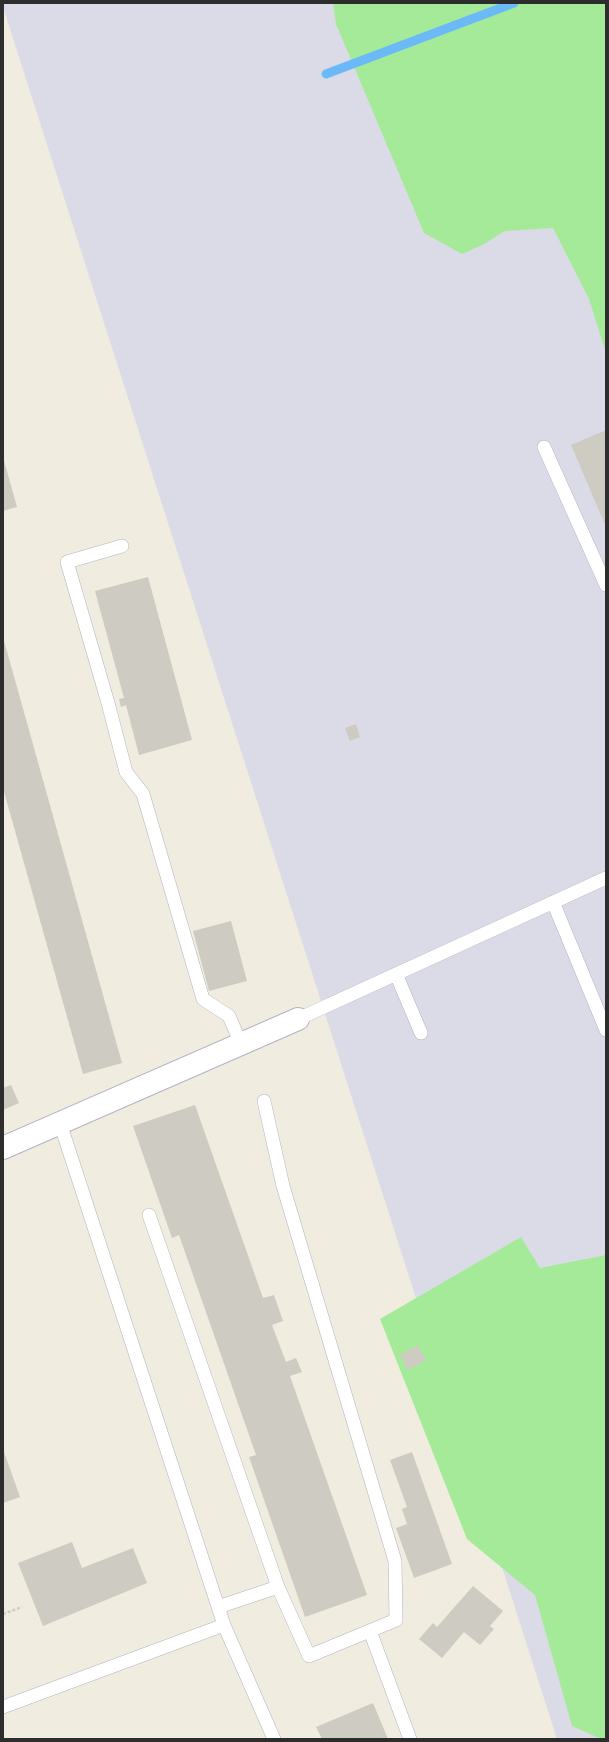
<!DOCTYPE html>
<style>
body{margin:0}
#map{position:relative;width:609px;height:1742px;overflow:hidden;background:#f0ecdf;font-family:Manrope,sans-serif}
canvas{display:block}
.frame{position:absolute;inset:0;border:4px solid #2d2d2d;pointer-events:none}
</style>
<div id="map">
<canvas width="609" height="1742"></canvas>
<div class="frame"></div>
</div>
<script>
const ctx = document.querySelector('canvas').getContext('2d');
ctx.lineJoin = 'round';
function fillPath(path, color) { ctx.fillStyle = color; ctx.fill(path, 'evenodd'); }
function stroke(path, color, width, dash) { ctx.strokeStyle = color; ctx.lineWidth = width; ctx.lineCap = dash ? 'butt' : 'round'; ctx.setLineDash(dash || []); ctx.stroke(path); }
const airport = new Path2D(`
 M3 3H606V1739H557L3 7Z`);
const green = new Path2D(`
 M333 3H606V353L589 299 553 228 505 231 484 244 462 254 424 233 336 24Z
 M521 1237 540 1268 606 1255V1739H601L572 1726 535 1595 467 1539 380 1319Z`);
const stream = new Path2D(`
 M326 74 514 3`);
const building = new Path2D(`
 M606 430V527L571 445Z
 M3 457 17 507 3 511Z
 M148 577 192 740 139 755 126 705 121 707 119 699 124 698 95 591Z
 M3 637 122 1063 83 1074 3 788Z
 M356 724 360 737 350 741 345 728Z
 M231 921 247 981 209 991 193 931Z
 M11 1085 19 1103 3 1110V1088Z
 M195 1105 263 1298 274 1295 283 1321 272 1325 286 1362 296 1358 302 1372 290 1376 367 1595 305 1617 249 1457 256 1455 179 1235 172 1238 133 1126Z
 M418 1345 426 1360 408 1370 400 1355Z
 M3 1449 20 1497 3 1503Z
 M412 1452 452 1564 414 1578 396 1528 407 1524 402 1509 407 1507 390 1460Z
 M72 1542 82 1568 133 1548 147 1583 43 1626 18 1563Z
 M473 1586 503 1611 490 1626 494 1629 480 1645 464 1632 442 1658 419 1639 433 1623 437 1627Z
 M373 1703 388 1739H322L316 1727Z`);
const path = new Path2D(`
 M3 1614 22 1607`);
const service = new Path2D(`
 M544 447 606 585
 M122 546 67 562 108 703 126 772 143 794 203 999 229 1016 241 1044
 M553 902 606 1030
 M396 974 421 1033
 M298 1019 606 878
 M60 1123 224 1625 274 1739
 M149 1215 278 1587
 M218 1607 278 1587 309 1656 396 1620 395 1561 283 1186 264 1101
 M370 1631 410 1739
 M3 1707 224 1625`);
const minor = new Path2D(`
 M3 1148 298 1019`);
fillPath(airport, '#dbdbe8');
fillPath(green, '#a5ea98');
stroke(stream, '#6cb9f8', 9);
fillPath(building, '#cecbc2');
stroke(service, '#b3b3c2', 14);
stroke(minor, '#b3b3c2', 24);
stroke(path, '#cdcdcd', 2.5, [3, 2]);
stroke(service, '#fff', 13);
stroke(minor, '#fff', 22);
</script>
